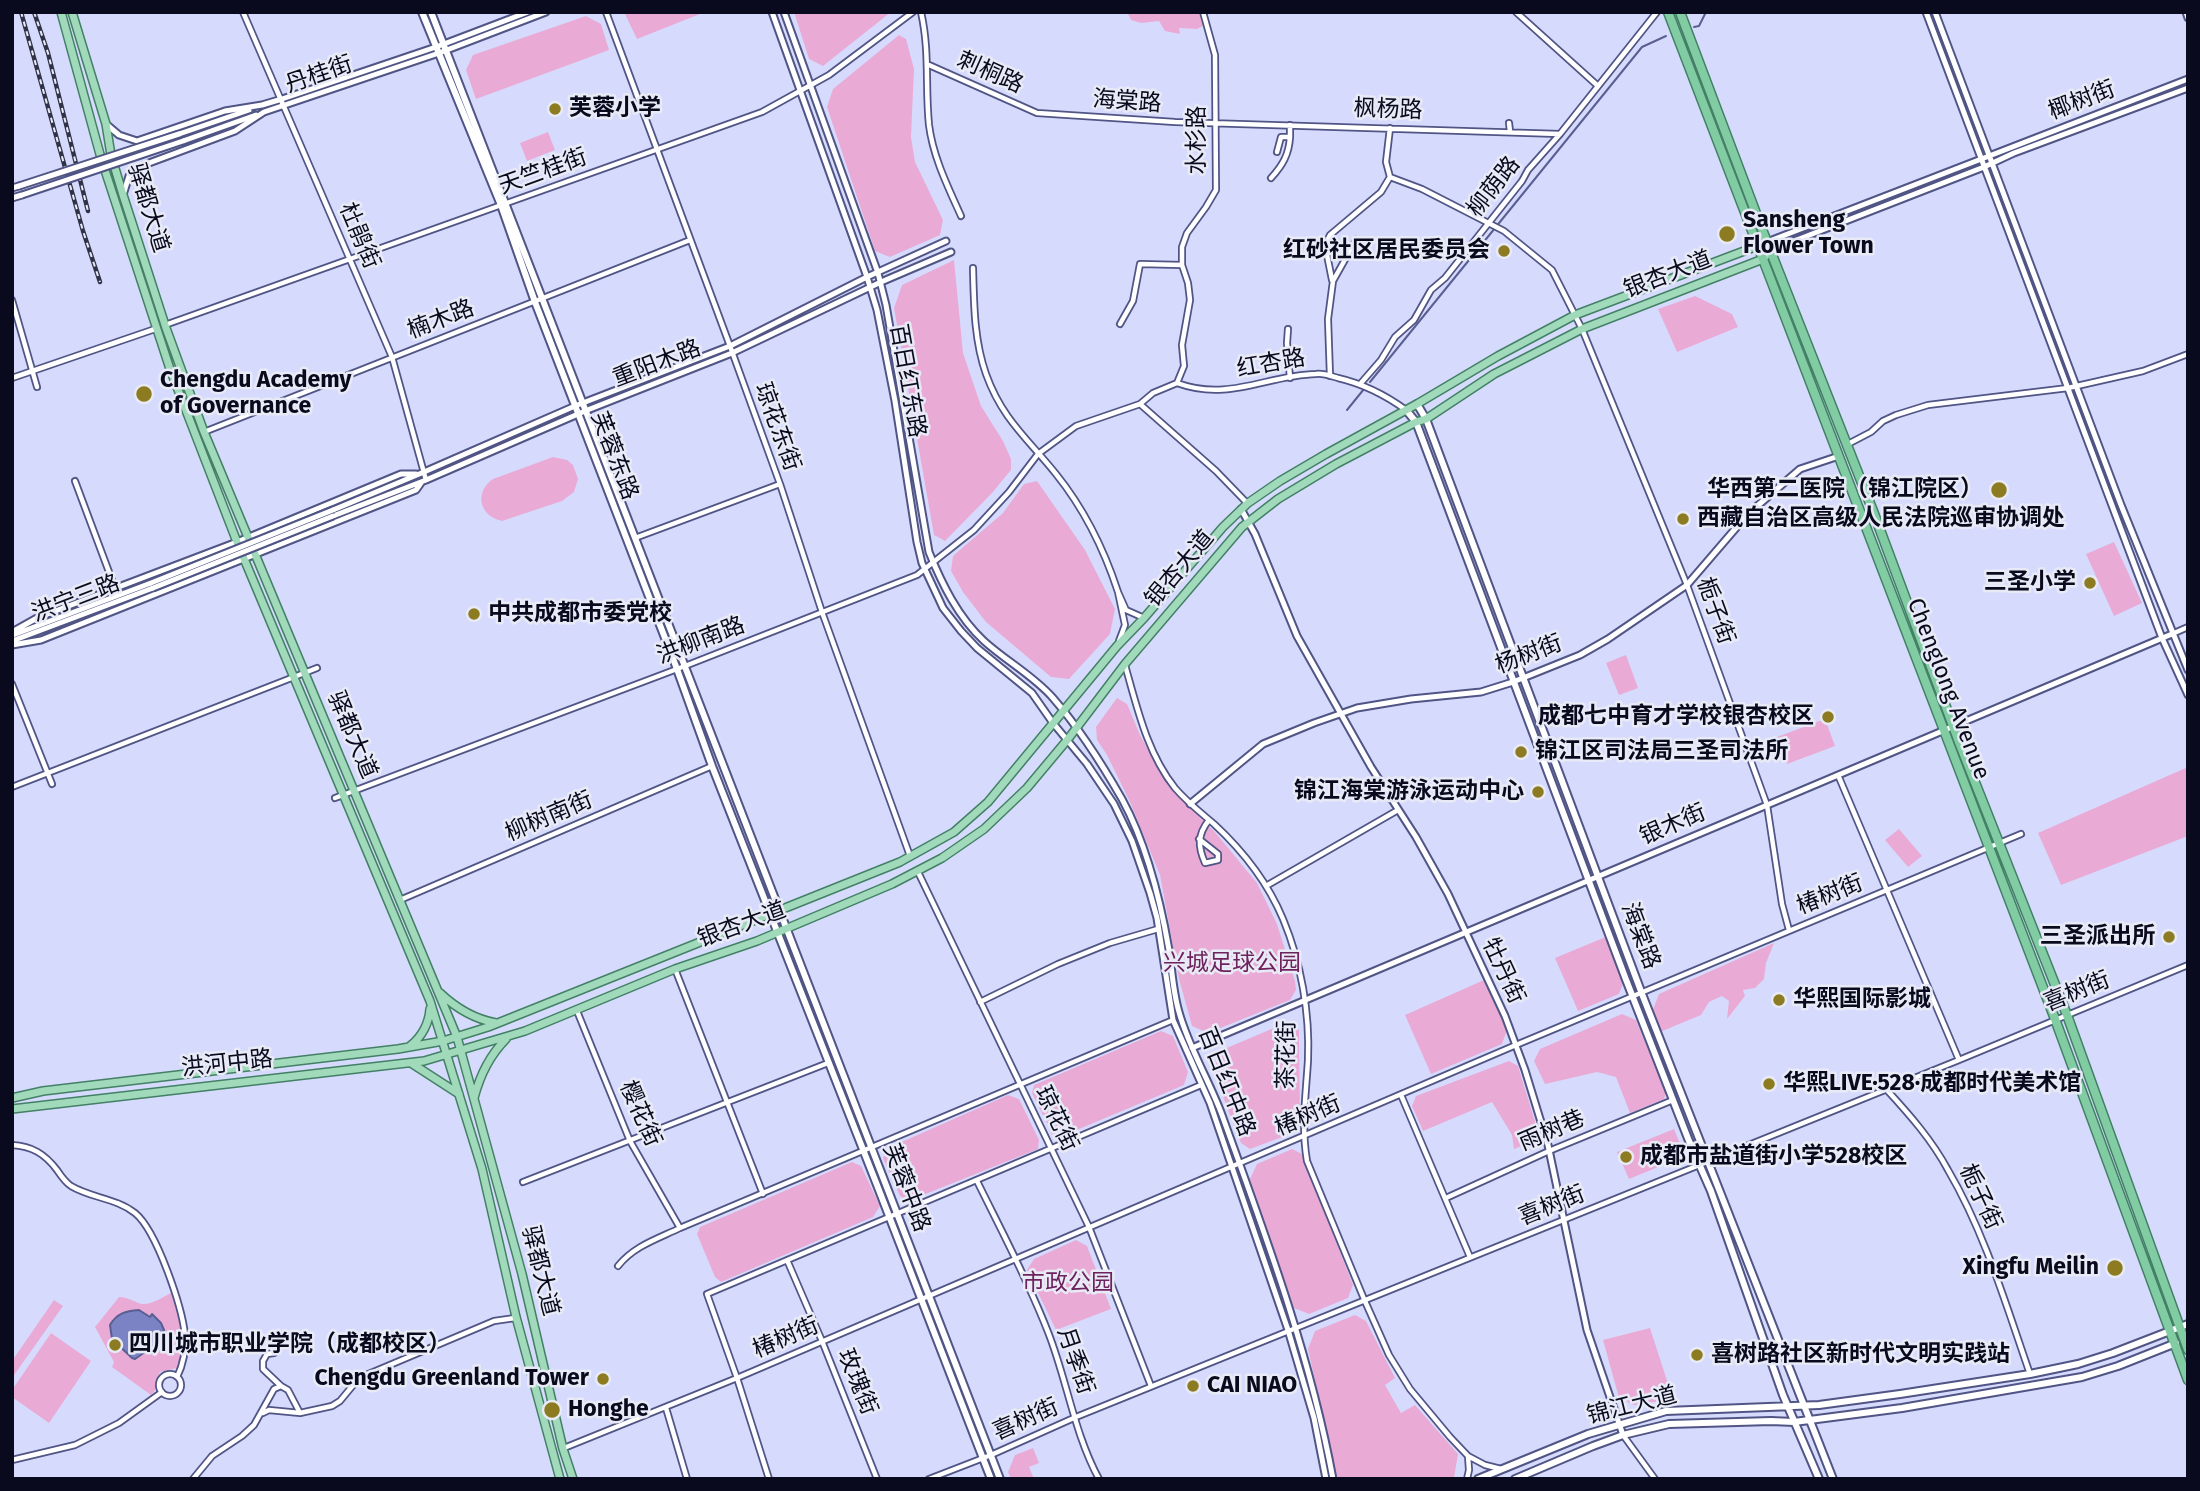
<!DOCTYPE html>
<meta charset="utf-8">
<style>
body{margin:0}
#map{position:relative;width:2200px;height:1491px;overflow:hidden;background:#d6dbfd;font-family:"Fira Sans",sans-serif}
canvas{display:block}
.frame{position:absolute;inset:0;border:14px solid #090a1d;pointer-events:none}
</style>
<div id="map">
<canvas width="2200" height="1491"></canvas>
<div class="frame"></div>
</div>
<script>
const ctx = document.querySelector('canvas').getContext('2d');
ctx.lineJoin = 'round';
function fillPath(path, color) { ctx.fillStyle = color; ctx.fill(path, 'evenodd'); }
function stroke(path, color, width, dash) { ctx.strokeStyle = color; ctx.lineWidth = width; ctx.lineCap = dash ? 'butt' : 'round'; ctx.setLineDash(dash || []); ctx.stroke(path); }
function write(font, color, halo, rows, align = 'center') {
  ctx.font = font + ' "Fira Sans","Noto Sans SC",sans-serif'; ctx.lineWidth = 5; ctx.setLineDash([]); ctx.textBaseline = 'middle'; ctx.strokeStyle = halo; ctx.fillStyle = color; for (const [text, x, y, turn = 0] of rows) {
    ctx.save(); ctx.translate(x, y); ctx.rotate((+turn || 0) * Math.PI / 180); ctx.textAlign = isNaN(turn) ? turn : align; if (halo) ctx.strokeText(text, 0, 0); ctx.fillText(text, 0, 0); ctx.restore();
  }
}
const green = new Path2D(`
 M624 12H705L637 39Z
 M794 12H891L823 66 809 59Z
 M1127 12H1199L1203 26 1197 29 1179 28 1180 34 1165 31 1159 21 1141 23 1131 20Z
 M586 16 601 24 609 50 476 99 466 70 473 55Z
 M899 35 906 39 914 69 911 137 915 162 943 220 940 235 890 257 875 251 827 107 833 89Z
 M548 132 555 150 527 161 520 143Z
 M954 260 963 353 981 406 1003 441 1011 459V470L992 493 945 541 934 535 894 308 902 285Z
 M1695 296 1732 314 1738 327 1677 352 1658 309Z
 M553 457 567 460 573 465 578 479 574 492 562 501 502 521C479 516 474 492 493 479Z
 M1037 481 1085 550 1115 609 1110 634 1069 679 1051 677 986 622 963 592 951 571 953 556 1003 513 1024 484Z
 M2114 542 2142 603 2114 616 2086 554Z
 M1626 655 1638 688 1619 695 1606 663Z
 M1117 698 1127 704 1140 735 1162 774 1183 801 1214 831 1257 883 1277 924 1295 981 1296 990 1290 1000 1208 1033 1192 1026 1179 979 1160 875 1130 802 1107 755 1097 740 1096 727Z
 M1825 719 1835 746 1787 764 1777 737Z
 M2188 767V836L2061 885 2038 833Z
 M1899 829 1922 856 1908 867 1885 840Z
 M1608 936 1624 981 1619 994 1578 1011 1555 958Z
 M1774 943 1766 963 1764 979 1755 988 1743 990 1745 996 1727 1019 1729 1001 1722 996 1709 1002 1701 1015 1660 1032 1652 1012 1659 994Z
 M1484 980 1507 1030 1502 1044 1431 1074 1405 1015Z
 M1622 1014 1636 1020 1666 1093 1664 1099 1630 1113 1616 1077 1597 1072 1545 1084 1534 1061 1540 1049Z
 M1288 1022 1299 1030 1300 1121 1293 1133 1250 1149 1241 1143 1213 1071 1222 1050Z
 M1161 1031 1173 1036 1188 1072 1184 1085 1060 1137 1052 1134 1032 1093 1034 1085Z
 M1509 1061 1518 1066 1540 1138 1514 1149 1512 1135 1492 1102 1423 1131 1412 1106 1416 1096Z
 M1008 1095 1019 1099 1039 1140 1038 1149 908 1201 900 1196 883 1158 888 1148Z
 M1674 1129 1685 1156 1629 1179 1617 1152Z
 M1292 1149 1302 1154 1353 1285 1348 1298 1309 1314 1294 1308 1250 1179 1257 1164Z
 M852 1162 861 1166 880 1206 873 1217 721 1282 715 1277 697 1234 700 1227Z
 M1076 1240 1087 1246 1111 1309 1056 1330 1027 1270 1034 1259Z
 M171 1293C179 1316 187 1345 177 1368L160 1372 155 1384 156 1389 151 1395 112 1367 114 1362 95 1327 119 1297C128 1297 134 1302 142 1304 151 1305 163 1297 171 1293Z
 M54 1300 63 1306 12 1378V1361Z
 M1355 1315 1366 1321 1395 1378 1385 1385 1401 1413 1415 1405 1458 1454 1454 1478 1337 1479 1308 1349 1315 1331Z
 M1650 1328 1673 1399 1634 1405 1619 1398 1603 1340Z
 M51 1333 91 1361 49 1423 12 1397V1390Z
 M1033 1448 1039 1463 1029 1467 1034 1479H1011L1008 1472 1015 1455Z`);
const water = new Path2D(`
 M139 1310 150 1317 152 1314 161 1323 164 1330C158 1343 147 1351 135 1359L132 1358 112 1339 110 1325C117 1313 126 1311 139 1310Z`);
const stream = new Path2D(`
 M1694 27 1699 26 1706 12
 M1370 382 1642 47 1666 36
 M1347 410 1364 389`);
const minor = new Path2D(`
 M243 12 392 357 426 480
 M606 12 730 346 780 484 822 612 910 856
 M921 12C930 52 925 86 929 125 933 157 948 187 961 216
 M1516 12 1598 86
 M929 65 1037 113 1175 122 1560 134
 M1509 123 1510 131
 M1390 128 1386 162 1390 177 1422 189 1504 231 1552 270 1582 329 1687 585 1767 805 1782 904 1789 930
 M1277 152 1281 137H1290V125
 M1271 178C1283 165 1289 154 1290 137
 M973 268C974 304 974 340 986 374 1002 419 1028 439 1056 474 1085 510 1104 549 1118 592
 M1332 280 1325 245 1330 235 1381 192 1390 177
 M12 300 37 387
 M1120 324 1133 301 1140 264 1182 265
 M165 325 762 112 829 75 913 12
 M1288 329 1287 343 1290 378
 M1330 376 1328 319 1333 281 1356 240
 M12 378 155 329
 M1177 383 1184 366 1182 345 1190 300 1188 283 1182 265V247L1187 233 1206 207 1216 190 1215 55 1203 12
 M1177 383C1229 402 1267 375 1316 374 1323 373 1331 376 1338 378 1364 384 1384 394 1406 410
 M1361 383 1381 360 1395 337 1414 320 1431 290 1445 278 1522 181 1528 170 1560 134 1657 12
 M1140 404 1216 471 1247 503
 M204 432 690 240
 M1848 444 1871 432 1883 421 1896 415 1928 405 2068 388 2143 371 2188 354
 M75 481 115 588
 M635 538 780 484
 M2172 634 2188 627
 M1119 641 1125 625 1118 592 1126 610 1144 618
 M1125 665C1137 707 1147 753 1175 788 1187 802 1200 812 1214 824 1242 850 1268 883 1283 919 1301 962 1310 1013 1308 1060 1306 1094 1301 1126 1307 1161L1364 1299 1389 1355 1410 1389 1450 1437 1468 1456 1485 1465 1501 1469
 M12 684 52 784
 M1838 775 1959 1060
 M12 787 317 668
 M335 798 685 666 917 575 974 530 1009 492 1038 454 1076 426 1140 404 1153 393 1177 383
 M1199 839 1218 854V860L1205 863C1198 847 1197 835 1209 820
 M918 872 1089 1227 1151 1386
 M1266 886 1398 810
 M400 900 712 766
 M675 969 763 1194
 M980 1002 1058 964 1110 943 1158 929
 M577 1011 630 1141 680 1228
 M1886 1089C1909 1114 1932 1140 1948 1170 1985 1233 2006 1305 2030 1374
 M1401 1095 1470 1257
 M12 1145C32 1146 45 1154 57 1170 61 1176 65 1182 71 1186 91 1198 116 1198 135 1213 157 1231 182 1307 185 1335 186 1351 184 1363 177 1377
 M977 1181C1001 1230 1028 1280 1048 1332 1067 1380 1074 1433 1099 1479
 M523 1182 828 1063
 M1446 1198 1549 1151 1673 1100
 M787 1260 822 1341 877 1479
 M618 1266C634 1246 657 1239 680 1228L1173 1020
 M274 1353 267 1354 263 1361V1369L281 1386
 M159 1385a11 11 0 1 1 22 0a11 11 0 1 1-22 0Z
 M666 1408 687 1479
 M263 1413 269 1410 300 1413
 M1623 1435 1655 1479
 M564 1448 737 1378 1516 1045 2021 834
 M12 1460 75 1445 119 1423 162 1392
 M193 1479 212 1456 242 1436 254 1425 274 1389 281 1386 288 1390 300 1413 332 1406 340 1401 359 1378 494 1321 515 1318
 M769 1479 737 1378 707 1294 1201 1085
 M929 1479 991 1455 1076 1417 1959 1060 2188 965
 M1467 1479 1469 1470 1468 1456`);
const tertiary = new Path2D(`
 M772 12 867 277 877 310 895 401 917 542 922 563 943 608 961 631 977 648 1032 693 1053 723 1087 764 1114 804 1132 841 1150 893 1157 918 1173 1020 1210 1103 1288 1330 1314 1418 1326 1479
 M784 12 878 273 886 305 929 552C942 584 958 617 984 641 1006 661 1034 676 1053 698 1080 729 1102 764 1122 799 1147 845 1160 898 1169 950 1172 970 1173 992 1179 1012 1189 1048 1209 1080 1222 1115 1265 1234 1310 1354 1333 1479
 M1926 12 2162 638 2188 695
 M1935 12 2121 505 2188 670
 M2186 12 2188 18
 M106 124 119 135 137 141 225 111 262 105 282 99 436 47 528 12
 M179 134 249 110
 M183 141 256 115
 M12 188 19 186
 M123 195 129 176 149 163 235 131 264 112 439 53 546 12
 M12 198 22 195
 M1767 242 2188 79
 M1771 250 1984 167 2014 153 2188 88
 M1241 509 1255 534 1297 636 1371 767 1416 837 1448 894 1505 1016 1525 1070 1548 1145 1587 1330 1623 1435
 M333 510 424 472 575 406 730 346 867 277 946 241
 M333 516 426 480 585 411 732 353 881 282 951 252
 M12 632 37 618 237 542 401 474H416
 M13 635 151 583
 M12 641 153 588
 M12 645 41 640 416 490 421 483
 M1190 804 1263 744 1314 723 1357 708 1411 699 1481 692 1513 682 1580 655 1608 639 1687 585 1748 514 1800 469 1839 456
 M1192 1048 2172 634`);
const secondary = new Path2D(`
 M422 12 501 205 535 302 677 669 712 766 877 1185 991 1479
 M431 12 1000 1479
 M1417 404 1426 419 1642 994 1833 1479
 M1406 410 1416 422 1625 977 1689 1141 1711 1191 1783 1395 1819 1479
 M1478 1479 1588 1434 1666 1411 1819 1405 1900 1394 2030 1374 2078 1364 2113 1353 2188 1324
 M1515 1479 1593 1446 1623 1435 1669 1424 1771 1421 1794 1422 1902 1408 2082 1377 2118 1366 2176 1343`);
const primary = new Path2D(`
 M61 12 101 158 170 369 237 542 430 1001 482 1169 516 1317 560 1479
 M72 12 106 124 111 155 123 195 166 328 204 432 457 1037 522 1274 563 1449 573 1479
 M440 993C457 1009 474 1019 496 1023
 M410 1046C422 1037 429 1023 430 1009
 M411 1063 459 1094
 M12 1098 43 1091 398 1049 443 1041 488 1027 900 862 954 832 988 802 1117 646 1144 618 1223 527 1248 503 1280 481 1326 454 1417 404 1498 356 1575 315 1760 245
 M474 1098C480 1075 489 1056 506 1039
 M12 1109 424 1061 525 1031 675 969 757 941 892 884 942 858 984 829 1027 788 1068 739 1125 664 1242 527 1278 499 1336 464 1416 422 1426 419 1494 374 1582 329 1763 259 1771 250`);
const trunk = new Path2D(`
 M1668 12 2055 1019 2188 1380
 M1680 12 1763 232 1873 511 1959 742 2067 1015 2188 1350`);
const rail = new Path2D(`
 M21 12 83 231 100 282
 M34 12 48 53 88 211`);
const tertiaryBridge = new Path2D(`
 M19 186 179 134
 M22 195 183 141
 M151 583 333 510
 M153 588 333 516`);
const markers = [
 [555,109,7,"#8c7b20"],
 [1727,234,9,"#8c7b20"],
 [1504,251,7,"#8c7b20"],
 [144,394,9,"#8c7b20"],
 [1999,490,9,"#8c7b20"],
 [1683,519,7,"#8c7b20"],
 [2090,583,7,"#8c7b20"],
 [474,614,7,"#8c7b20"],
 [1828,717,7,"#8c7b20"],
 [1521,752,7,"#8c7b20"],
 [1538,792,7,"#8c7b20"],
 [2169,937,7,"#8c7b20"],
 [1779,1000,7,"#8c7b20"],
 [1769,1084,7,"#8c7b20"],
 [1626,1157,7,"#8c7b20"],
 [2115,1268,9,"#8c7b20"],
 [115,1345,7,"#8c7b20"],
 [1697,1355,7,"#8c7b20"],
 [603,1379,7,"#8c7b20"],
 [1193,1386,7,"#8c7b20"],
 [552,1410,9,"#8c7b20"]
];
const streetNames = [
 ["刺桐路",990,73,24],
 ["丹桂街",319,75,-19],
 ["椰树街",2082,101,-21],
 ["海棠路",1127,102,4],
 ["枫杨路",1388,110,2],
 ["水杉路",1198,140,-90],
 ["天竺桂街",543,172,-20],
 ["柳荫路",1494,187,-52],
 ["驿都大道",148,208,73],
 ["杜鹃街",359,236,67],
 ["银杏大道",1668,275,-21],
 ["楠木路",441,320,-21],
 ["重阳木路",657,364,-21],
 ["红杏路",1271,364,-10],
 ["百日红东路",907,381,80],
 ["琼花东街",777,427,70],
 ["芙蓉东路",614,456,69],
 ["银杏大道",1180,569,-50],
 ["洪宁三路",76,599,-21],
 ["栀子街",1715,611,70],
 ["洪柳南路",701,641,-21],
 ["杨树街",1529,655,-21],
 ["Chenglong Avenue",1948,689,69],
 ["驿都大道",352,735,67],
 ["柳树南街",549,817,-23],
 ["银木街",1673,825,-23],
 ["椿树街",1830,895,-22],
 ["银杏大道",742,925,-20],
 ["海棠路",1640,936,69],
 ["牡丹街",1503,971,65],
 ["喜树街",2077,992,-22],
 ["茶花街",1287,1055,-89],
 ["洪河中路",227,1064,-6],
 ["百日红中路",1226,1082,68],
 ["樱花街",640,1114,66],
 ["椿树街",1308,1116,-23],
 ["琼花街",1056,1119,64],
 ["雨树巷",1552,1131,-23],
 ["芙蓉中路",906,1188,69],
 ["栀子街",1980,1197,65],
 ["喜树街",1552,1206,-22],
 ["驿都大道",540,1271,76],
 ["椿树街",786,1338,-23],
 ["月季街",1075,1361,71],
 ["玫瑰街",857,1382,68],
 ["锦江大道",1632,1406,-14],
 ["喜树街",1026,1420,-24]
];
const poiNames = [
 ["芙蓉小学",569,109],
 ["Sansheng",1743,221],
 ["Flower Town",1743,247],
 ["红砂社区居民委员会",1490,251,"right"],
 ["Chengdu Academy",160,381],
 ["of Governance",160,407],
 ["华西第二医院（锦江院区）",1983,490,"right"],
 ["西藏自治区高级人民法院巡审协调处",1697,519],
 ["三圣小学",2076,583,"right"],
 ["中共成都市委党校",488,614],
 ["成都七中育才学校银杏校区",1814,717,"right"],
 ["锦江区司法局三圣司法所",1535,752],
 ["锦江海棠游泳运动中心",1524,792,"right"],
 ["三圣派出所",2155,937,"right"],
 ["华熙国际影城",1793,1000],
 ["华熙LIVE·528·成都时代美术馆",1783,1084],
 ["成都市盐道街小学528校区",1640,1157],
 ["Xingfu Meilin",2099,1268,"right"],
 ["四川城市职业学院（成都校区）",129,1345],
 ["喜树路社区新时代文明实践站",1711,1355],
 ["Chengdu Greenland Tower",589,1379,"right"],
 ["CAI NIAO",1207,1386],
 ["Honghe",568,1410]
];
const parkNames = [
 ["兴城足球公园",1232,964],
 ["市政公园",1068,1284]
];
fillPath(green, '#e9abd6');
fillPath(water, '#7b83c4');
stroke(water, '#595f92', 2);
stroke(stream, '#595f92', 2);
stroke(minor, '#505585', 8);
stroke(tertiary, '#505585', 9);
stroke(secondary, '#505585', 10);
stroke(primary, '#438066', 10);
stroke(trunk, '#438066', 11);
stroke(minor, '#fff', 4.5);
stroke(tertiary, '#fff', 5);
stroke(secondary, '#fff', 6);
stroke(primary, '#a1d9bb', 7);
stroke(trunk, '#82cca4', 8);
stroke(rail, '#303247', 4.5);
stroke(rail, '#e8eaf6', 2, [5]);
stroke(tertiaryBridge, '#505585', 9, []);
stroke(tertiaryBridge, '#fff', 5);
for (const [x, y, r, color] of markers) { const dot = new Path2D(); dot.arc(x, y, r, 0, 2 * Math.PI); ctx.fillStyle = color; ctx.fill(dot); stroke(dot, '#e8eaf6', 2.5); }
write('23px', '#090a1d', '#e8eaf6', streetNames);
write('bold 23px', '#090a1d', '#e8eaf6', poiNames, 'left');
write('23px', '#6e225d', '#e8eaf6', parkNames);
</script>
